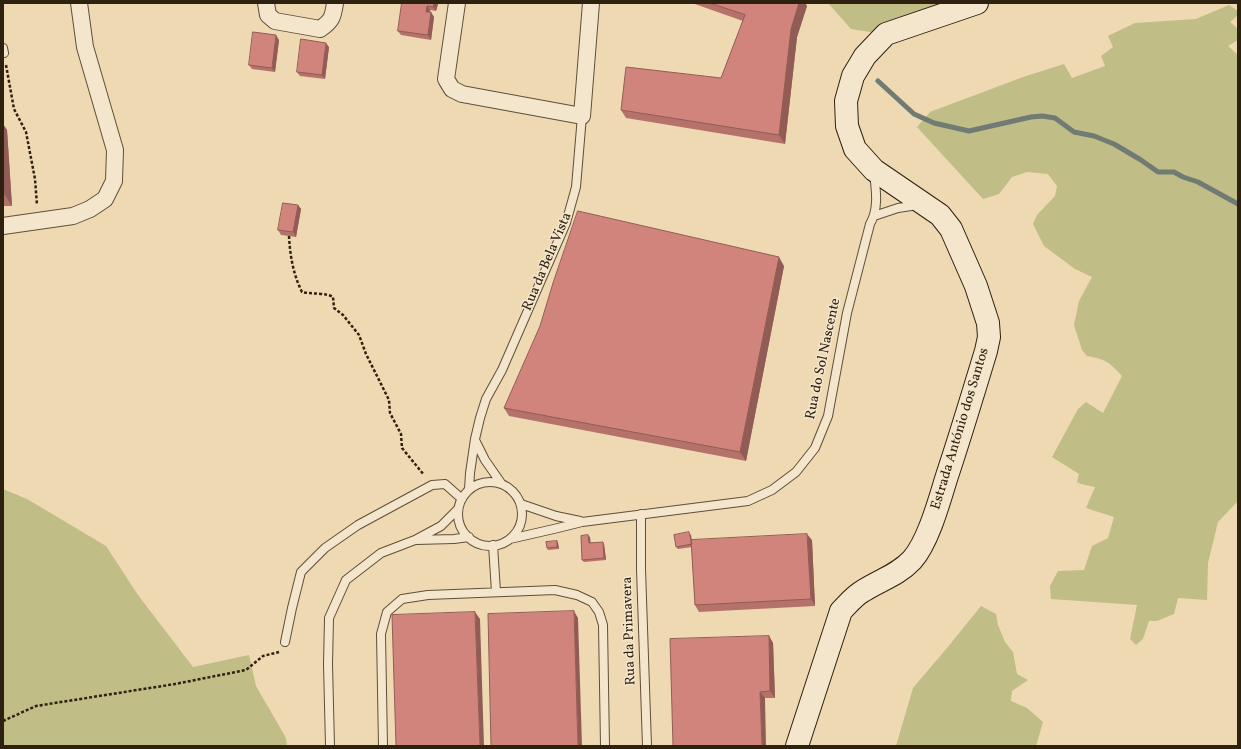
<!DOCTYPE html>
<meta charset="utf-8">
<style>
body{margin:0}
#map{position:relative;width:1241px;height:749px;overflow:hidden;background:#eed9b2;font-family:Vollkorn,serif}
canvas{display:block}
.frame{position:absolute;inset:0;border:4px solid #2f210f;pointer-events:none}
</style>
<div id="map">
<canvas width="1241" height="749"></canvas>
<div class="frame"></div>
</div>
<script>
const ctx = document.querySelector('canvas').getContext('2d');
ctx.lineJoin = 'round';
function fillPath(path, color) { ctx.fillStyle = color; ctx.fill(path, 'evenodd'); }
function stroke(path, color, width, dash) { ctx.strokeStyle = color; ctx.lineWidth = width; ctx.lineCap = dash ? 'butt' : 'round'; ctx.setLineDash(dash || []); ctx.stroke(path); }
function write(font, color, halo, rows, align = 'center') {
  ctx.font = font + ' Vollkorn,serif'; ctx.lineWidth = 3; ctx.setLineDash([]); ctx.textBaseline = 'middle'; ctx.strokeStyle = halo; ctx.fillStyle = color; for (const [text, x, y, turn = 0] of rows) {
    ctx.save(); ctx.translate(x, y); ctx.rotate((+turn || 0) * Math.PI / 180); ctx.textAlign = isNaN(turn) ? turn : align; if (halo) ctx.strokeText(text, 0, 0); ctx.fillText(text, 0, 0); ctx.restore();
  }
}
const green = new Path2D(`
 M828 3H955L877 33 851 29Z
 M1229 5 1238 11V15L1230 22 1238 29V40L1228 46 1238 55V501L1218 522 1208 563 1207 600 1178 598 1174 614 1157 621H1149L1143 639 1136 645 1130 639 1137 605 1051 599 1050 586 1058 571 1084 570 1092 546 1108 538 1114 517 1086 508 1095 487 1081 484 1077 482 1079 474 1052 457 1078 409 1086 402 1103 413 1122 376C1109 362 1105 359 1087 356L1082 350 1074 325 1079 301 1092 277 1075 269 1044 246 1033 224 1037 215 1055 196 1057 186 1048 174 1027 172 1012 177 999 194 983 199 917 127 930 112 1026 76 1064 64 1072 78 1105 66 1101 56 1113 47 1108 36 1135 23 1196 19Z
 M3 489 27 499 106 546 138 595 193 667 249 655 256 686 286 738 287 746H3Z
 M981 606 996 614 998 625 1005 642 1013 652 1017 674 1028 680 1012 691 1011 701 1027 708 1043 722 1036 746H896L913 688 947 648Z`);
const stream = new Path2D(`
 M878 81 914 114 934 123 969 131 1031 117 1042 116 1055 118 1074 132 1094 136 1114 144 1141 160 1158 172H1174L1183 177 1198 182 1238 204`);
const path = new Path2D(`
 M6 65 14 109 26 132 35 179 37 205
 M289 236C290 255 293 274 302 292 310 294 328 293 333 297L334 308 343 315 359 335 366 354 389 400 390 413 401 434 402 448 424 475
 M3 721 36 706 175 684 246 670 263 656 279 652`);
const lane = new Path2D(`
 M3 48 4 53
 M874 216 898 208 918 205
 M475 440 485 460 501 483
 M458 514a32 32 0 1 1 64 0a32 32 0 1 1-64 0Z
 M469 489 470 473 475 439 480 418 486 399 502 370 566 223 576 187 582 116
 M521 504 556 516 580 521
 M641 514V569L647 746
 M510 539 558 528 582 522 748 501 772 490 796 472 815 448 828 416 847 313 870 224C879 209 876 190 874 173
 M416 540 454 539 469 537
 M493 545 496 592
 M285 642 292 608 301 572 325 548 358 525 432 485 445 484 462 499
 M330 746 328 664 329 618 346 580 381 553 415 540 441 526 458 509
 M383 746 381 634 387 612 402 599 428 595 555 590 577 595 592 602 599 612 603 625 605 746`);
const street = new Path2D(`
 M266 3 268 15 275 21 320 29C332 21 333 17 335 3
 M457 3 446 79 452 89 462 94 582 116 591 3
 M3 226 73 216 90 209 105 199 114 181 115 150 85 47 79 3`);
const secondary = new Path2D(`
 M797 746 841 611C848 604 854 596 863 591 880 580 898 575 912 560 928 542 939 502 946 479 960 437 973 394 986 351L989 337 988 323 976 286 951 229 940 215 874 170 855 149 847 126 846 101 853 76 865 56 886 34 977 3`);
const wall = new Path2D(`
 M303 3H312L311 4Z
 M402 3H443L442 4H438L436 11 430 10V12L434 17 431 40 401 35 398 31Z
 M692 3H805L807 6 797 37 785 144 626 118 621 110 721 78 743 21Z
 M279 40 275 72 252 69 249 65Z
 M329 47 325 79 300 76 297 72Z
 M3 124 7 130 12 206H3Z
 M298 205 301 209 296 237 281 235 278 230Z
 M784 266 746 461 509 416 504 408Z
 M691 534 692 540H812L815 606 699 612 695 605 692 547 678 549 676 547Z
 M590 537V543L604 544 606 560 584 562 582 560Z
 M557 541 558 543 559 549 548 550 547 548Z
 M769 636 773 643 775 698H765L673 746Z`);
const shadedWall = new Path2D(`
 M434 3 438 4 436 11 433 7Z
 M799 3H805L807 6 797 37 785 144 779 135 791 29Z
 M427 6 430 10 429 16 426 12Z
 M431 12 434 17 431 40 428 35Z
 M276 35 279 40 275 72 272 68Z
 M326 43 329 47 325 79 322 75Z
 M3 124 7 130 12 206 4 194 3 176Z
 M298 205 301 209 296 237 293 232Z
 M779 257 784 266 746 461 740 452Z
 M807 534 812 540 815 606 811 599Z
 M588 535 590 537 591 545 589 543Z
 M557 541 558 543 559 549 557 547Z
 M603 542 604 544 606 560 604 558Z
 M574 611 578 618 582 746H578Z
 M475 612 480 619 484 746H480Z
 M769 636 773 643 775 698 770 691Z
 M760 692 765 698 766 746H762Z`);
const building = new Path2D(`
 M402 3H434L433 7 427 6 426 12H431L428 35 398 31Z
 M710 3H799L791 29 779 135 621 110 626 67 721 78 745 15Z
 M253 32 276 35 272 68 249 65Z
 M301 39 326 43 322 75 297 72Z
 M3 176 4 194H3Z
 M283 203 298 205 293 232 278 230Z
 M578 211 779 257 740 452 504 408 540 326 553 283Z
 M689 532 692 544 676 547 674 535Z
 M807 534 811 599 695 605 691 540Z
 M588 535 589 543 603 542 604 558 582 560 581 536Z
 M557 541V547L547 548 546 542Z
 M574 611 578 746H491L488 614Z
 M475 612 480 746H396L392 615Z
 M769 636 770 691 760 692 762 746H673L670 639Z`);
const streetNames = [
 ["Rua da Bela Vista",548,262,-67],
 ["Rua do Sol Nascente",824,359,-78],
 ["Estrada António dos Santos",961,429,-73],
 ["Rua da Primavera",630,631,-92]
];
fillPath(green, '#c0bd87');
stroke(stream, '#707c73', 5);
stroke(lane, '#5f4f38', 10);
stroke(street, '#5f4f38', 18);
stroke(secondary, '#2f210f', 24);
stroke(path, '#2f210f', 2.5, [3, 2]);
stroke(lane, '#f4e6cd', 8);
stroke(street, '#f4e6cd', 16);
stroke(secondary, '#f4e6cd', 22);
fillPath(wall, '#b4726a');
fillPath(shadedWall, '#925c56');
fillPath(building, '#d1847b');
stroke(building, '#925c56', 1);
write('14px', '#2f210f', '#f4e6cd', streetNames);
</script>
